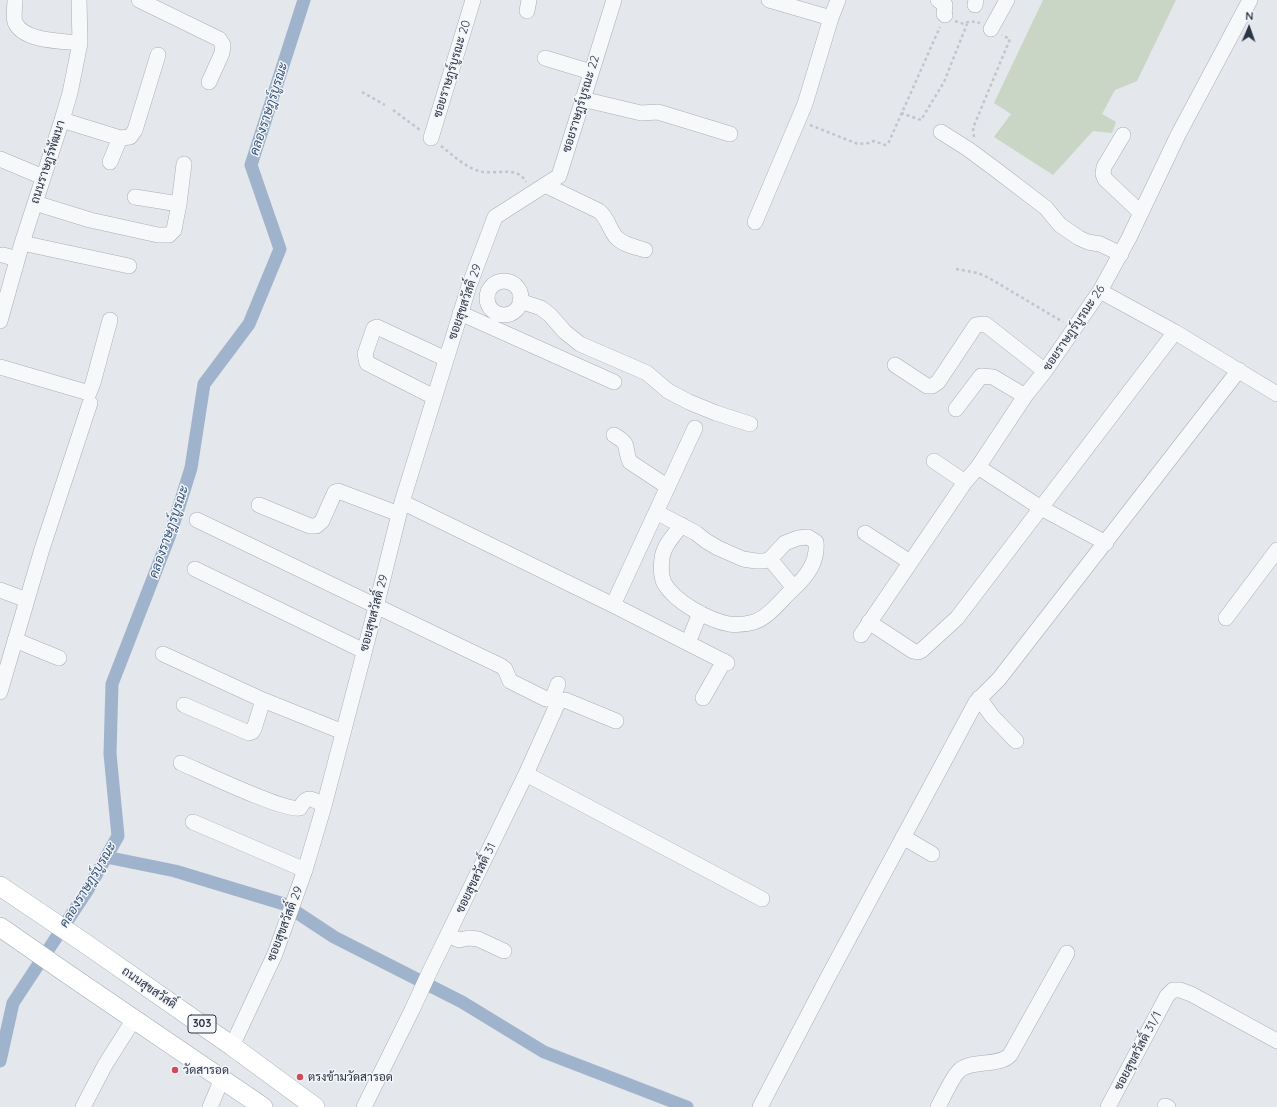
<!DOCTYPE html>
<meta charset="utf-8">
<style>
body{margin:0}
#map{position:relative;width:1277px;height:1107px;overflow:hidden;background:#e4e7ec;font-family:Quicksand,sans-serif}
canvas{display:block}
.north{position:absolute;left:1229px;top:8px;width:40px;height:40px;-webkit-text-stroke:3px #f4f6f9;paint-order:stroke;rotate:2deg;font-size:11px;font-weight:700;line-height:16px;text-align:center;color:#2b3445}
.north::after{content:'';display:block;margin:auto;width:14px;height:18px;background:#2b3445;clip-path:polygon(50% 0,100% 100%,50% 72%,0 100%)}
</style>
<div id="map">
<canvas width="1277" height="1107"></canvas>
<div class="north">N</div>
</div>
<script>
const ctx = document.querySelector('canvas').getContext('2d');
ctx.lineJoin = 'round';
function fillPath(path, color) { ctx.fillStyle = color; ctx.fill(path, 'evenodd'); }
function stroke(path, color, width, dash) { ctx.strokeStyle = color; ctx.lineWidth = width; ctx.lineCap = dash ? 'butt' : 'round'; ctx.setLineDash(dash || []); ctx.stroke(path); }
function write(font, color, halo, rows, align = 'center') {
  ctx.font = font + ' Quicksand,Sarabun,sans-serif'; ctx.lineWidth = 3; ctx.setLineDash([]); ctx.textBaseline = 'middle'; ctx.strokeStyle = halo; ctx.fillStyle = color; for (const [text, x, y, turn = 0] of rows) {
    ctx.save(); ctx.translate(x, y); ctx.rotate((+turn || 0) * Math.PI / 180); ctx.textAlign = isNaN(turn) ? turn : align; if (halo) ctx.strokeText(text, 0, 0); ctx.fillText(text, 0, 0); ctx.restore();
  }
}
const green = new Path2D(`
 M1043 0H1176L1137 81 1115 90 1102 114 1116 122 1112 133 1093 131 1053 175 994 137 1011 114 994 103Z`);
const canal = new Path2D(`
 M106 857 175 871 284 904 334 937 462 1002 544 1052 687 1107
 M0 1061 13 1003 87 891 118 836 110 754 112 684 171 532 191 468 204 384 249 324 280 249 251 165 304 0`);
const path = new Path2D(`
 M955 21 964 24 970 21 980 23
 M362 92 385 105
 M393 110 420 130
 M901 113 921 120 944 82 967 24
 M810 125 858 144 869 143 874 141 885 145 888 144 940 27
 M974 137 973 128 1010 39 1002 35
 M441 146C454 156 467 169 483 172 498 174 518 166 526 182
 M956 269 978 273 989 278 1063 322`);
const minor = new Path2D(`
 M15 0C15 6 13 16 15 22 23 42 63 41 80 43
 M139 0 219 39 223 45 222 53 209 82
 M769 0 831 18
 M938 0 945 5 944 14 945 15
 M975 5 976 0
 M527 11 529 0
 M991 29 1007 0
 M545 58 591 72
 M582 99 641 113 658 112 730 134
 M62 120 120 138 130 137 135 130 158 55
 M941 132 968 149 995 169 1046 208 1060 225 1079 238 1088 242 1100 244 1121 254
 M1123 135 1104 167 1103 174 1105 179 1141 213
 M431 138 473 0
 M0 159 43 177
 M110 162 120 138
 M545 185 599 211C608 218 609 229 616 237 623 245 636 247 645 250
 M135 197 179 204
 M35 203 90 220 158 235H169L174 230 179 204 184 164
 M755 222 805 104 831 18 838 0
 M22 243 129 266
 M3 255 17 259
 M487 298a17 17 0 1 1 34 0a17 17 0 1 1-34 0Z
 M1100 291 1175 332 1277 394
 M520 301 541 308 550 315 565 332 580 344 647 373 668 391 689 402 716 413 750 424
 M460 313 614 382
 M0 321 22 243 62 120 70 93 80 43 79 0
 M895 365 927 386H932L938 382 976 325 985 324 1045 371
 M0 367 89 393 93 383 110 320
 M434 397 367 363 365 354 374 328 377 327 446 359
 M956 409 981 376 993 377 1025 396
 M614 435C632 445 623 448 630 462L668 487
 M934 461 965 482
 M978 467 1041 508 1106 543
 M402 502 613 605 727 663
 M259 505 310 526H316L322 521 335 492 338 491 399 514
 M656 512 696 533 706 541 718 548 743 559 756 561H764L770 559 785 543 798 538 808 537 816 542C818 562 807 576 793 589 781 600 769 617 754 622 747 624 736 625 729 624 708 620 675 602 664 583 661 576 661 566 662 559 663 546 674 535 682 525
 M197 520 501 666 505 669 510 681 546 699H549L553 697 558 684
 M865 533 910 562
 M770 559 794 588
 M195 569 364 651
 M0 590 27 600
 M613 605 695 428
 M1226 618 1277 550
 M869 622 913 651 918 652 922 650 957 618 1175 332
 M861 635 965 482 978 467 1025 396 1045 371 1100 291 1129 238 1178 135 1250 0
 M15 640 59 658
 M688 643 700 613
 M163 654 263 700 343 732
 M0 692 42 549 90 403
 M703 698 724 661
 M979 698 992 716 1016 741
 M184 705 249 733 252 732 254 729 263 700
 M181 763C200 771 285 812 300 808 307 794 313 799 324 806
 M526 774 762 899
 M193 822 305 870
 M903 837 932 854
 M448 935 459 940 469 938 478 939 504 951
 M232 1046 275 954 305 870 324 806 376 607 402 502 469 286 495 217 559 176 614 0
 M1165 1106 1168 1107
 M83 1107 105 1065 134 1019
 M210 1107 222 1079
 M364 1107 412 1010 430 971 526 774 557 705 561 701 565 700 616 721
 M760 1107 828 977 976 702 999 679 1239 370
 M938 1107C943 1098 953 1075 960 1070 973 1059 999 1067 1010 1055L1067 953
 M1108 1107 1167 996 1173 990H1180L1191 994 1277 1041`);
const major = new Path2D(`
 M0 886 86 944 232 1046 315 1107
 M0 927 72 977 263 1107`);
const markers = [
 [175,1070,4,"#d1495b"],
 [300,1077,4,"#d1495b"]
];
const shields = [
 [202,1024,28]
];
const shieldNames = [
 ["303",202,1024]
];
const streetNames = [
 ["ซอยราษฎร์บูรณะ 20",452,69,-73],
 ["ซอยราษฎร์บูรณะ 22",581,104,-73],
 ["ถนนราษฎร์พัฒนา",48,162,-72],
 ["ซอยสุขสวัสดิ์ 29",465,302,-71],
 ["ซอยราษฎร์บูรณะ 26",1074,328,-56],
 ["ซอยสุขสวัสดิ์ 29",374,613,-75],
 ["ซอยสุขสวัสดิ์ 31",476,878,-64],
 ["ซอยสุขสวัสดิ์ 29",285,924,-69],
 ["ถนนสุขสวัสดิ์",149,988,35],
 ["ซอยสุขสวัสดิ์ 31/1",1138,1051,-62]
];
const poiNames = [
 ["วัดสารอด",183,1070],
 ["ตรงข้ามวัดสารอด",308,1077]
];
const waterNames = [
 ["คลองราษฎร์บูรณะ",269,109,-72],
 ["คลองราษฎร์บูรณะ",169,532,-71],
 ["คลองราษฎร์บูรณะ",88,885,-59]
];
fillPath(green, '#c9d6c5');
stroke(canal, '#9fb4cc', 13);
stroke(minor, '#a9aeb7', 16);
stroke(major, '#a3abb8', 20);
stroke(path, '#c2c5cb', 2.5, [3, 3]);
stroke(minor, '#f7f8fa', 15);
stroke(major, '#fff', 19);
for (const [x, y, r, color] of markers) { const dot = new Path2D(); dot.arc(x, y, r, 0, 2 * Math.PI); ctx.fillStyle = color; ctx.fill(dot); stroke(dot, '#f4f6f9', 1.5); }
for (const [x, y, w] of shields) { const box = new Path2D(); box.roundRect(x - w / 2, y - 9, w, 18, 3); ctx.fillStyle = '#f4f6f9'; ctx.fill(box); stroke(box, '#2b3445', 1); }
write('bold 11px', '#2b3445', null, shieldNames);
write('12px', '#2b3445', '#f4f6f9', streetNames);
write('12px', '#2b3445', '#f4f6f9', poiNames, 'left');
write('italic 13px', '#34527a', '#f4f6f9', waterNames);
</script>
